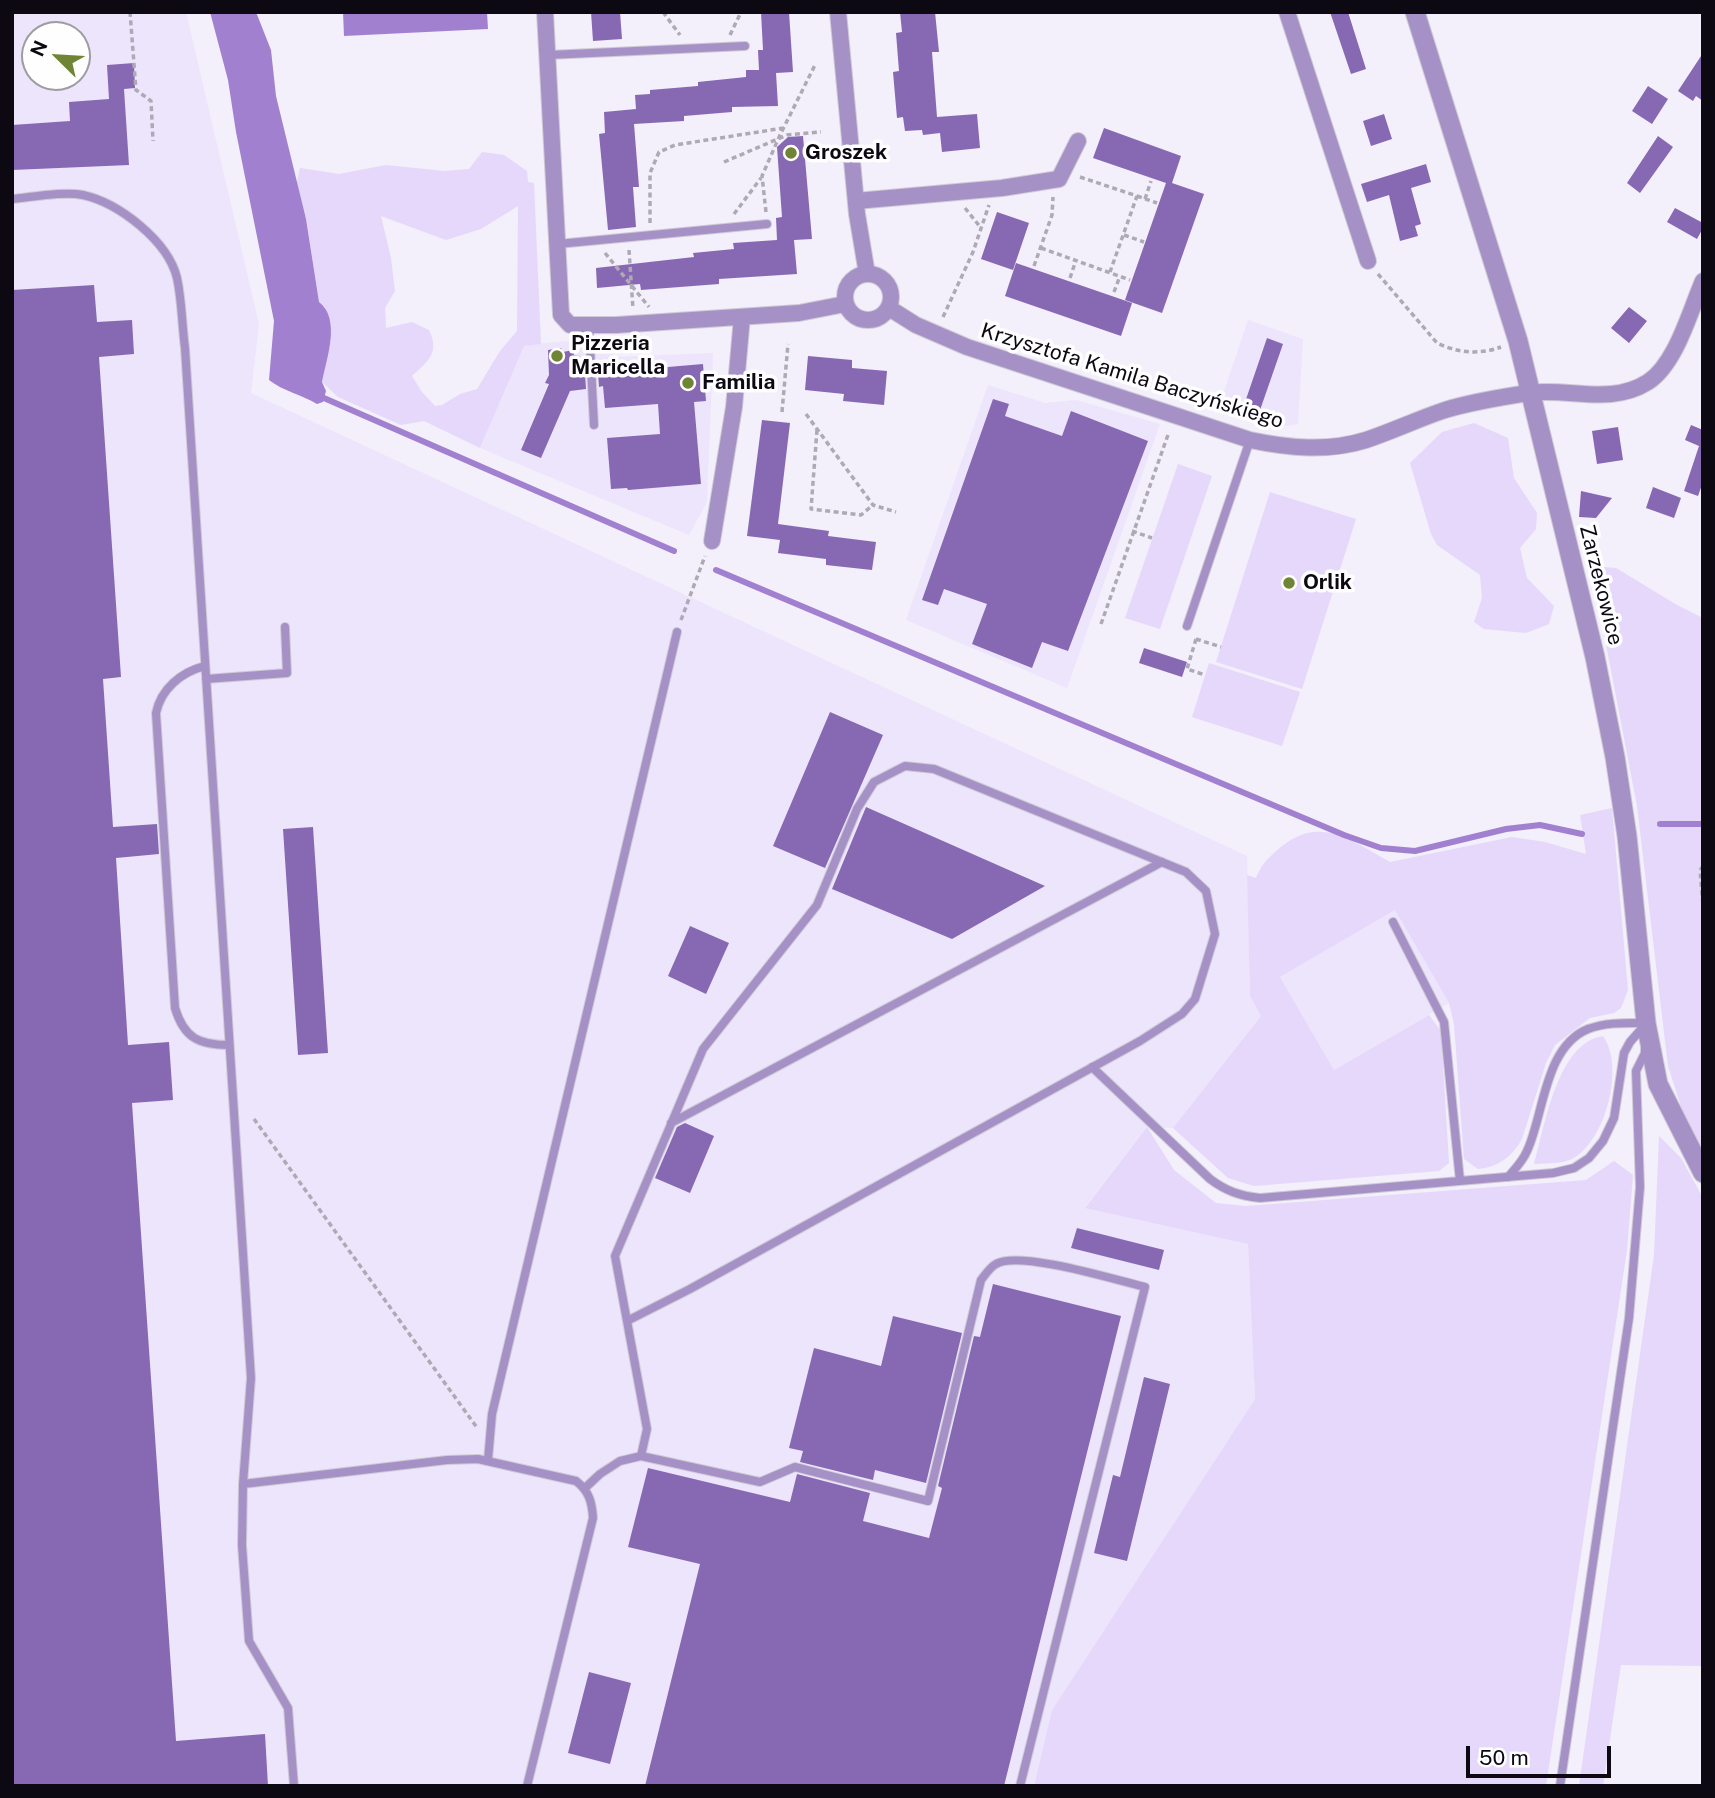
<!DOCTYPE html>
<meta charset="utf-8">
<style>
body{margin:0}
#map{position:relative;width:1715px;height:1798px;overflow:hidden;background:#f3effb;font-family:"Public Sans",sans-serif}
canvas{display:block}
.frame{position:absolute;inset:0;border:14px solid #0d0913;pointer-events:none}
.north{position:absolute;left:21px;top:21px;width:70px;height:70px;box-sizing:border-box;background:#fefefe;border:2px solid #9e9ca0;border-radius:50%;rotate:294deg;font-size:19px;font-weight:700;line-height:28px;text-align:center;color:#0d0913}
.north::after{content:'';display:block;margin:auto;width:24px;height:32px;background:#6f8435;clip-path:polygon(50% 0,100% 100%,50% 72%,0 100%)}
.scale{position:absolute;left:1466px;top:1746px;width:145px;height:32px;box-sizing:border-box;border:4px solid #0d0913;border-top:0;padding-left:9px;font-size:21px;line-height:24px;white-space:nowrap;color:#0d0913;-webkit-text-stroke:5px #fefefe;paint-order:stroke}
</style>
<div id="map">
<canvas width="1715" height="1798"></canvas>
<div class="frame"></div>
<div class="north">N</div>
<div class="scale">50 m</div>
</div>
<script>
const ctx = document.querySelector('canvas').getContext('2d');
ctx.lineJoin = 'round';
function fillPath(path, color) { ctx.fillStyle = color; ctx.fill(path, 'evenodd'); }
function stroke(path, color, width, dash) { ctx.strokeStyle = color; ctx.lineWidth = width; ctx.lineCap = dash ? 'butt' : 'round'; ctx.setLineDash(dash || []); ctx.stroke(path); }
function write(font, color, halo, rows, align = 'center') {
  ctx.font = font + ' "Public Sans",sans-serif'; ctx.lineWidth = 7; ctx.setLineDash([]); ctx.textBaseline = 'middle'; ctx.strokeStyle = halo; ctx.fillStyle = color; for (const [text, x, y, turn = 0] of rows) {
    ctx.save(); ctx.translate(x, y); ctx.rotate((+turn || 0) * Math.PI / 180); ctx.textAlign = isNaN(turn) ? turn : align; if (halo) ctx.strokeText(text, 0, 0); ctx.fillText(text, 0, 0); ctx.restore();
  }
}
const built = new Path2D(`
 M12 12H186L259 324 251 393 1247 856 1250 996 1261 1016 1173 1128 1147 1127 1085 1207 1248 1244 1255 1399 1052 1710 1034 1786H12ZM35 35H77V77H35Z
 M1248 320 1303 339 1298 424 1273 428 1218 409Z
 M611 337 613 357 713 353 707 502 689 535 480 448 524 345Z
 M988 385 1045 403 1076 400 1160 424 1067 688 906 620Z
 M1395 910 1449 1003 1334 1070 1280 977Z`);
const green = new Path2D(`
 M482 152 504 155 527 171 528 182 534 183 541 344 524 346 480 448 424 421 401 425 338 397 322 382 331 323 319 302 306 219 296 186 300 168 339 174 386 165 444 171 469 169ZM518 206 517 331 500 351 477 389 460 394 442 405 435 406 422 392 412 376C428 361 440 353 429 330L412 322 386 328 385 308 395 291 391 258 381 216 446 240 481 229Z
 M1474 423 1508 438 1514 478 1537 513 1536 529 1520 548 1527 578 1554 606 1549 624 1526 633 1484 629 1474 622 1482 598 1480 575 1437 545 1431 534 1410 463 1442 432Z
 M1178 464 1212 476 1160 629 1125 618Z
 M1270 492 1356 519 1302 689 1216 662Z
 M1591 566 1616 568 1677 605 1703 618V1150L1685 1119 1668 1066 1637 806Z
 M1209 663 1300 692 1282 746 1192 717Z
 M1612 808 1628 990 1621 1008 1614 1013 1590 1018 1555 1045 1546 1063 1522 1139C1512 1157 1498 1167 1478 1169L1464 1159 1454 1024 1449 1003 1395 910 1280 977 1334 1070 1429 1015 1441 1031 1449 1163 1439 1171 1254 1186 1228 1178 1173 1128 1261 1016 1250 996 1247 875 1256 878C1261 866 1265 861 1275 852 1317 813 1348 838 1390 862L1512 837 1545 842 1586 854 1580 815Z
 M1603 1036C1625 1066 1606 1141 1572 1159 1562 1164 1546 1163 1534 1164 1545 1126 1557 1043 1603 1036Z
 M1147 1127 1174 1170 1216 1203 1246 1206 1586 1180 1614 1161 1633 1175 1627 1250 1546 1786H1034L1052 1710 1255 1399 1248 1244 1085 1208Z
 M1659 1136 1681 1158 1703 1198V1666L1621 1665 1603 1786H1579L1654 1255Z`);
const water = new Path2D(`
 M210 12H256L271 50 276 96 306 219 319 302C341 319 327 357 322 382L326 391 323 402 317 404C302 395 283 391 269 380L274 321 236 132 228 80Z
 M343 12H487L488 29 344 36Z`);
const stream = new Path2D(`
 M317 395 674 551
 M716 570 1344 835 1381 848 1415 851 1506 829 1540 825 1582 834
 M1660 824H1703`);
const building = new Path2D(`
 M591 12H620L622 39 593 41Z
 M761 12H789L793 72 776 73 778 106 732 107V112L684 116V121L634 124 639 187H633L636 227 608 230 599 134 605 133 604 112 636 109 635 95 650 94V90L698 86V82L746 77V70H759L758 50H763Z
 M900 12H935L939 52H932L937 117 977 114 980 148 942 152 940 133 923 135 922 130 905 131 903 117 897 118 893 72 899 71 896 33 902 32Z
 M1330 12H1348L1366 69 1351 74Z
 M1703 53V101L1696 96 1693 101 1678 91Z
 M134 63 135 88 124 89 129 165 12 170V125L70 121 69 102 109 99 107 65Z
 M1648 86 1668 99 1652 124 1632 111Z
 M1384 114 1392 139 1371 146 1363 121Z
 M1104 128 1181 156 1172 183 1204 194 1162 313 1125 300 1166 183 1093 158Z
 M803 136 812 239 794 240 797 274 719 279V284L641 290 640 284 597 288 596 268 694 257 693 253 734 249 733 243 777 240 776 218 782 217 777 147 788 137Z
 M1658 136 1673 147 1640 193 1627 183Z
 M1426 164 1431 182 1411 188 1421 224 1415 226 1418 236 1400 241 1389 195 1367 202 1361 184Z
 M1675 208 1703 223V228L1697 239 1667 222Z
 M997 212 1029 223 1013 270 981 259Z
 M1016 263 1132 303 1121 336 1005 296Z
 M94 285 97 322 132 320 134 354 99 357 121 677 103 679 113 827 157 824 159 854 116 858 128 1045 169 1042 173 1100 132 1103 176 1741 265 1734 268 1786H12V290Z
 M1629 307 1647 321 1629 343 1611 328Z
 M1267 338 1283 344 1259 413 1243 408Z
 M561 348 563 352 573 350 574 355 580 356 581 374H585L586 389 570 391 541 458 521 450 549 384 545 383 549 375 548 350Z
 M808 356 852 360V368L887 371 884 405 843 401 844 394 805 390Z
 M703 364 706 401 694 402 701 484 628 490 627 488 611 489 607 438 660 434 658 404 605 408 603 386 599 387 598 373Z
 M993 399 1009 404 1005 416 1062 436 1071 411 1148 441 1068 651 1042 642 1032 668 972 644 987 604 944 589 938 605 922 600Z
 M762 420 790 423 778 524 829 531 828 536 876 542 872 570 826 565V559L778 553 780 540 747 536Z
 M1691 425 1703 430V482L1698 496 1684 491 1699 446 1685 440Z
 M1618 427 1623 460 1597 464 1592 431Z
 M1653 487 1681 498 1674 518 1646 508Z
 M1581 491 1612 498 1596 518 1579 517Z
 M1144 648 1187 662 1182 677 1139 663Z
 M830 712 883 735 825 868 773 846Z
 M866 807 1045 886 952 939 832 889Z
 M313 827 328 1053 298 1055 283 829Z
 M690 926 729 943 706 994 668 976Z
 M685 1123 714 1136 690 1193 655 1178 677 1127Z
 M1077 1228 1164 1250 1159 1270 1071 1248Z
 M993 1284 1121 1316 1004 1786H645L700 1564 628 1547 648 1468 790 1502 797 1474 870 1493 863 1521 929 1538 942 1488 938 1486 974 1336 980 1337Z
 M893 1316 962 1333 926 1483 875 1470 873 1480 800 1462 803 1451 789 1448 814 1348 881 1366Z
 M1144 1377 1170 1384 1127 1561 1094 1553 1113 1475 1120 1477Z
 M589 1672 631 1683 610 1764 568 1753Z`);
const path = new Path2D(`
 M130 12 136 90 151 101 153 141
 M663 12 680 35
 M730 35 741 12
 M724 162 787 135 821 132
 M1080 177 1137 196 1110 272
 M1137 196 1157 203
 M1145 199 1151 181
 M965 208 981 228
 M766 212 762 176 780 135 815 65
 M734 214 761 178
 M650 223V173L659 152 675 145 784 128
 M1124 235 1144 242
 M1041 248 1130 280
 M629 250 633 309
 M605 253 649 307
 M1034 266 1052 215 1053 197
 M1378 274 1437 343C1458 353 1479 355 1501 347
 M1070 278 1076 260
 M1114 292 1120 276
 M943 317 973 252 989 205
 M782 412 788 344
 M806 414 873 505 896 512
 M817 430 811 509 861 515 873 505
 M1132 531 1152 538
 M681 620 705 556
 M1101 624 1169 432
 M1196 639 1187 669 1205 675
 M1196 639 1221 647
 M1703 866 1700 870 1703 906
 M254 1119 478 1429`);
const service = new Path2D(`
 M548 55 745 46
 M12 199C33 197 64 191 83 195 119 203 168 241 177 278 182 301 182 326 185 348L251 1378 243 1484 242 1545 249 1641 288 1708 294 1786
 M558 244 767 224
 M589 326 594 425
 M1187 626 1250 440
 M205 666C181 672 161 689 156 713L175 1008C184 1038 199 1045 229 1045
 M206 679 287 673 285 627
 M1393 922 1444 1022 1460 1181
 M1092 1067 1210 1179C1226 1191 1240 1196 1260 1198L1553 1173 1574 1168 1589 1158 1603 1141 1614 1118 1624 1053 1630 1042 1644 1026
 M671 1123 1162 862
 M1508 1177C1515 1169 1523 1161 1527 1151 1544 1115 1544 1047 1588 1029 1607 1022 1626 1023 1646 1023
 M627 1321 615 1256 703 1049 817 905 857 809 874 782 905 766 934 769 1186 872 1206 891 1215 934 1195 999 1182 1014 1140 1041 690 1289 627 1321 647 1429 641 1456
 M488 1460 492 1414 677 632
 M243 1484 447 1460 478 1459 576 1481C589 1491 592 1502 593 1518L527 1786
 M585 1488 600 1474 620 1461 641 1456 760 1482 795 1467 928 1501 981 1280C985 1275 990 1267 996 1264 1019 1250 1116 1280 1145 1287L1020 1786
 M1560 1786 1629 1318 1640 1187 1636 1071 1645 1053V1047`);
const minor = new Path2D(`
 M545 12 561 315 570 325H616L799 313 845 304
 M838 12 857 214 867 274
 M1287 12 1368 261
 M856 201 1002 188 1059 179 1078 141
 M845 297a23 23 0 1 1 46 0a23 23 0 1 1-46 0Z
 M889 308 916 325 967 347 1250 440C1288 448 1328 452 1366 440 1393 431 1418 419 1445 410 1471 402 1502 397 1528 393 1569 387 1610 406 1648 382 1676 364 1690 311 1703 281
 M712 541 734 407 742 317`);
const tertiary = new Path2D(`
 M1415 12 1518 341 1595 657 1615 757 1627 836 1646 1023 1658 1084 1703 1173`);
const markers = [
 [791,153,7,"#6f8435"],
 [557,356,7,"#6f8435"],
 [688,383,7,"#6f8435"],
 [1289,583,7,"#6f8435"]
];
const poiNames = [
 ["Groszek",805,153],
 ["Pizzeria",571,344],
 ["Maricella",571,368],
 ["Familia",702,383],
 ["Orlik",1303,583]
];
const streetNames = [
 ["Krzysztofa Kamila Baczyńskiego",1132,376,17],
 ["Zarzekowice",1601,585,76]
];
fillPath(built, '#ede5fc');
fillPath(green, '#e5d8fb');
fillPath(water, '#a181cf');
stroke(stream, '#a181cf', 6);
fillPath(building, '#8768b3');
stroke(service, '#cecad6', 10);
stroke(minor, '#cecad6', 18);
stroke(tertiary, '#cecad6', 21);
stroke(path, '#aeaab5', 3.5, [5, 3.5]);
stroke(service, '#a691c6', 8);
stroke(minor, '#a691c6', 16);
stroke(tertiary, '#a691c6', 19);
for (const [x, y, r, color] of markers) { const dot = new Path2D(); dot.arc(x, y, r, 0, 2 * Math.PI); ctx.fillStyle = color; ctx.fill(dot); stroke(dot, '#fefefe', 2.5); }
write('bold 21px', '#0d0913', '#fefefe', poiNames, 'left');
write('21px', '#0d0913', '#fefefe', streetNames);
</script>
